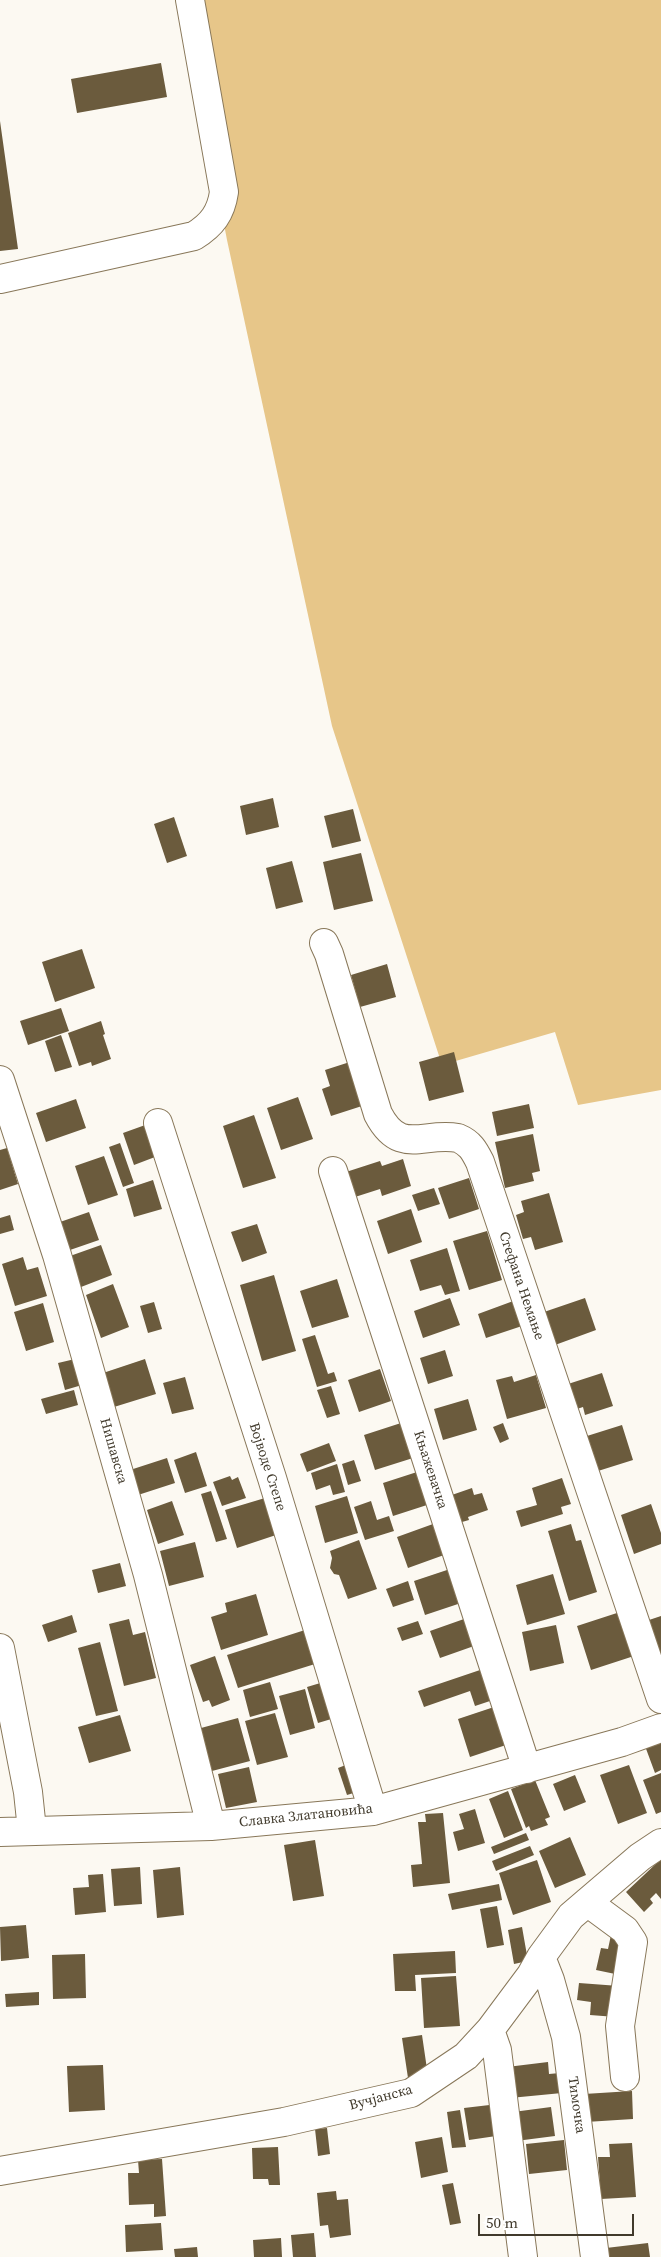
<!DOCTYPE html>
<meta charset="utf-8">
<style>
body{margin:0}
#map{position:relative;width:661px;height:2257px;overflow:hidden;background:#fcf9f2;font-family:"Source Serif 4",serif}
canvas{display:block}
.scale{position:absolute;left:478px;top:2214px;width:156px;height:22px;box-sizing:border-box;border:2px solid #413a2c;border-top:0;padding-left:6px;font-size:15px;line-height:18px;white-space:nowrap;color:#413a2c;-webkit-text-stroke:4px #fff;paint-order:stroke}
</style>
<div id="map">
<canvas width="661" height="2257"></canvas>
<div class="scale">50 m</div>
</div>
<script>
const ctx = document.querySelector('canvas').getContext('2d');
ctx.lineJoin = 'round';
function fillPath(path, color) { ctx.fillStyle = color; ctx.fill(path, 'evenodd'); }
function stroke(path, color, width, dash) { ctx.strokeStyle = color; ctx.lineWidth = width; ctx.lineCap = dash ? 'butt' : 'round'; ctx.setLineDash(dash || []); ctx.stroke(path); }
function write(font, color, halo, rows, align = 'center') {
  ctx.font = font + ' "Source Serif 4",serif'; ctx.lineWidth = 5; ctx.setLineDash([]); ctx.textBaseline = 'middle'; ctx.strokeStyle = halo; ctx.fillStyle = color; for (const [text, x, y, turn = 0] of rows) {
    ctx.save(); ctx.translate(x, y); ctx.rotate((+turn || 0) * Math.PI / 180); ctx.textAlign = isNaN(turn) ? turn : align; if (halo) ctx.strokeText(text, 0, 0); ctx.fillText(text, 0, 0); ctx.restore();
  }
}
const green = new Path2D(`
 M181 0H661V1090L578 1105 555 1032 442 1065 332 726 227 240Z`);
const building = new Path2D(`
 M161 63 167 97 77 113 71 79Z
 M0 121 18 249 0 251Z
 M273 798 279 827 246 835 240 806Z
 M353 809 361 841 332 848 324 816Z
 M174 817 187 856 167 863 154 824Z
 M361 853 373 901 334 910 323 862Z
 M292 861 303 902 276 909 266 868Z
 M82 949 95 988 55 1002 42 962Z
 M387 964 396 997 360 1007 351 975Z
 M61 1008 69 1031 28 1045 20 1021Z
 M101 1021 105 1034 103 1035 111 1059 92 1066 91 1062 79 1066 68 1033Z
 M61 1035 72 1067 55 1072 45 1041Z
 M454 1052 464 1092 429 1101 419 1062Z
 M356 1060 362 1106 331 1116 322 1089 330 1086 325 1070Z
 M298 1097 313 1139 281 1150 267 1108Z
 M76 1099 86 1128 46 1142 36 1113Z
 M529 1104 534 1128 497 1136 492 1112Z
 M254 1115 276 1178 243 1188 223 1126Z
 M148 1124 155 1157 134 1165 123 1133Z
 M533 1134 540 1171 532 1173 534 1181 505 1188 495 1142Z
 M120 1143 134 1183 123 1187 109 1147Z
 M7 1148 18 1184 0 1190V1150Z
 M104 1156 118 1195 88 1205 75 1166Z
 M403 1159 411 1186 382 1196 380 1189 355 1197 346 1172 380 1161 382 1166Z
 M469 1178 479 1209 449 1219 438 1188Z
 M153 1180 162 1209 134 1217 126 1189Z
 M434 1188 440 1204 418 1211 412 1195Z
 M549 1193 563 1242 535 1250 531 1237 523 1239 516 1215 524 1212 521 1201Z
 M411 1209 422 1242 388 1254 377 1221Z
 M89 1212 99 1240 70 1250 60 1222Z
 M10 1215 14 1230 0 1234V1218Z
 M257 1224 267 1253 242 1262 231 1232Z
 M487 1231 502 1280 469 1290 453 1241Z
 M101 1245 112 1275 81 1287 70 1256Z
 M447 1248 460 1291 445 1295 441 1285 420 1291 410 1260Z
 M23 1257 27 1270 38 1267 47 1296 15 1306 2 1264Z
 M274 1275 296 1351 262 1361 240 1285Z
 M337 1279 349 1317 312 1328 300 1291Z
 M113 1284 129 1327 101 1338 86 1295Z
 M450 1298 460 1325 423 1338 414 1311Z
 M585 1298 596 1330 555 1345 544 1312Z
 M516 1300 525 1325 486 1338 478 1314Z
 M154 1302 162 1329 148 1333 140 1306Z
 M43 1303 54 1342 26 1351 14 1312Z
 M315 1335 328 1374 334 1372 337 1381 317 1387 302 1339Z
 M445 1350 453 1376 428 1384 420 1358Z
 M75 1359 82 1385 65 1390 58 1363Z
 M145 1359 156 1394 114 1407 103 1373Z
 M380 1369 391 1401 359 1412 348 1380Z
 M602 1373 613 1406 585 1415 583 1407 577 1409 568 1384Z
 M536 1375 546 1408 507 1419 496 1380 512 1376 514 1382Z
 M185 1377 194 1409 172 1414 163 1383Z
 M331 1386 340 1414 327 1418 317 1390Z
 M74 1390 78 1405 46 1414 41 1399Z
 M468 1399 477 1430 443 1440 434 1409Z
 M401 1423 413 1458 375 1470 364 1435Z
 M503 1423 509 1439 500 1443 493 1427Z
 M622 1425 633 1460 598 1471 587 1436Z
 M329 1443 336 1461 307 1472 300 1454Z
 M196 1452 207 1486 185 1493 174 1460Z
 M167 1458 175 1483 138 1495 130 1470Z
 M354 1460 361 1481 348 1485 342 1464Z
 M337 1464 345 1492 333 1495 330 1485 316 1490 311 1473Z
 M417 1472 427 1505 393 1516 383 1483Z
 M230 1476 232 1480 238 1477 246 1498 222 1506 213 1482Z
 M562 1478 571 1504 561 1507 563 1514 521 1527 516 1511 537 1505 532 1488Z
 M472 1488 474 1495 482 1493 488 1510 468 1517 469 1520 455 1524 446 1497Z
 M211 1491 227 1539 216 1542 201 1494Z
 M347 1496 358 1533 325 1543 315 1506Z
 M265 1498 276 1535 237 1548 225 1510Z
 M172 1501 184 1535 158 1544 147 1510Z
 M371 1501 377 1520 389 1516 394 1531 365 1540 354 1507Z
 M651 1504 661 1533V1544L634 1554 621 1515Z
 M433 1524 444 1555 408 1568 397 1537Z
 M571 1524 576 1541 581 1540 597 1592 569 1601 548 1531Z
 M359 1540 377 1589 348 1599 339 1575 334 1574 330 1568 332 1558 330 1551Z
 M195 1542 204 1577 169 1586 160 1551Z
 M120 1563 126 1586 98 1593 92 1570Z
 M450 1569 461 1603 425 1615 414 1581Z
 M553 1574 565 1614 527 1625 516 1585Z
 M408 1581 414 1600 393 1607 386 1589Z
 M256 1594 268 1635 221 1650 211 1617 227 1612 225 1603Z
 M620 1612 634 1656 591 1670 577 1626Z
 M72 1615 77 1632 48 1642 42 1625Z
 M661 1616V1664L646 1621Z
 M129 1619 133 1635 145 1632 156 1678 124 1686 109 1624Z
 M464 1619 474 1646 440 1658 430 1631Z
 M418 1621 423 1634 402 1641 397 1628Z
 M556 1625 564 1663 530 1671 522 1632Z
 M305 1630 315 1664 238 1688 227 1655Z
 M100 1642 118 1711 96 1716 78 1648Z
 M215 1656 230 1700 212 1707 209 1700 203 1702 190 1665Z
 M483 1669 493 1700 475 1706 470 1691 424 1707 418 1691Z
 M327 1681 338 1717 318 1723 307 1687Z
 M270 1682 278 1709 250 1717 243 1690Z
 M305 1689 315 1728 290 1735 279 1696Z
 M497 1706 509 1744 470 1757 458 1719Z
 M275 1713 288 1757 257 1765 245 1721Z
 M120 1715 131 1751 89 1763 78 1727Z
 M238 1718 250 1761 212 1771 201 1728Z
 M661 1739V1770L655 1773 645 1746Z
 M351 1763 360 1791 347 1795 338 1768Z
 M629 1765 647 1813 618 1824 600 1775Z
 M249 1767 257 1802 226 1808 218 1774Z
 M661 1773V1812L656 1814 643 1780Z
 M575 1775 586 1802 564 1811 553 1784Z
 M535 1780 550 1817 545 1819 548 1825 531 1831 529 1826 526 1828 511 1789Z
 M508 1791 523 1830 504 1838 489 1799Z
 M475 1809 485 1843 458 1851 453 1832 464 1829 459 1814Z
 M443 1813 450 1883 413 1887 411 1865 422 1864 418 1822H426L425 1814Z
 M526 1833 529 1840 494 1854 491 1847Z
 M570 1837 586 1875 555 1888 539 1851Z
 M315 1840 324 1896 293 1901 284 1845Z
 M530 1846 534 1855 496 1871 492 1861Z
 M661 1859V1899L656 1893 650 1899 653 1903 644 1912 626 1892Z
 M537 1860 551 1902 513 1915 499 1873Z
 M140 1867 142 1904 114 1906 111 1869Z
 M180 1867 184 1915 157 1918 153 1870Z
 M103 1874 106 1912 75 1915 73 1888 89 1887 88 1875Z
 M499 1884 502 1900 452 1910 448 1894Z
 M497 1906 504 1945 487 1948 480 1909Z
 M26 1925 29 1958 1 1961 0 1927Z
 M522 1927 528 1961 514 1964 508 1930Z
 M611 1935 627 1939 620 1975 596 1970 601 1948 608 1949Z
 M455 1951 456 1973 415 1975 416 1991H395L393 1954Z
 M85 1954 86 1998 53 1999 52 1955Z
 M456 1976 460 2026 424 2028 421 1978Z
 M579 1983 619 1986 616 2017 590 2015 591 2002 577 2000Z
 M39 1992V2005L6 2007 5 1994Z
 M422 2035 428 2076 408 2078 402 2038Z
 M548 2062 549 2074 560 2073 562 2093 510 2098 507 2067Z
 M103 2065 105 2110 69 2112 67 2066Z
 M632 2091 633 2119 586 2122 584 2094Z
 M498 2104 503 2135 469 2140 464 2108Z
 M551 2107 555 2136 516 2141 513 2112Z
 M460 2110 466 2147 452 2148 447 2112Z
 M327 2128 330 2154 318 2156 315 2129Z
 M442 2137 448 2172 421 2178 415 2142Z
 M564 2140 567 2170 529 2174 526 2144Z
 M632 2143 636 2197 601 2199 598 2157H610L609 2144Z
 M278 2147 280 2185H269L268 2179H253L252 2148Z
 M162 2159 166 2216 154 2217V2204L129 2205 128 2173H139L138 2160Z
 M453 2183 461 2223 450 2225 442 2185Z
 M336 2191 337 2200 348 2199 351 2235 330 2238 328 2225 320 2226 317 2193Z
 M161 2223 163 2250 126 2252 125 2225Z
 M314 2233 316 2257H293L291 2235Z
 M281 2238 282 2257H254L253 2240Z
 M648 2243 650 2257H607L606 2248Z
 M197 2247 198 2257H175L174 2249Z`);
const minor = new Path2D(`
 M0 279 194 236C212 225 221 213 224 192L190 0
 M324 943 329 954 378 1114C400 1156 422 1132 458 1138 470 1143 474 1150 480 1162L661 1699
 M0 1080 57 1255 148 1575 211 1826
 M158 1123 272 1478 373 1811
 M333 1171 527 1769
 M0 1648 28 1792 32 1830
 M0 1832 211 1826 373 1811 622 1742 661 1728
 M587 1902 625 1930 633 1942 620 2026 625 2077
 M541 1957 550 1980 566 2037 595 2257
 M490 2030 497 2050 523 2257
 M0 2171 284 2122 411 2093 466 2056 490 2030 531 1975 541 1957 571 1916 640 1857 661 1843`);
const streetNames = [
 ["Стефана Немање",521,1286,71],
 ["Нишавска",113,1451,74],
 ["Војводе Степе",267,1467,72],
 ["Књажевачка",430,1470,72],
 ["Славка Златановића",306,1816,-6],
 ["Вучјанска",381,2098,-15],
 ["Тимочка",576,2105,82]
];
fillPath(green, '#e7c689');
fillPath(building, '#6b5b3d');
stroke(minor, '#887759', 30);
stroke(minor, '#fff', 28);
write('14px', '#413a2c', '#fff', streetNames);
</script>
